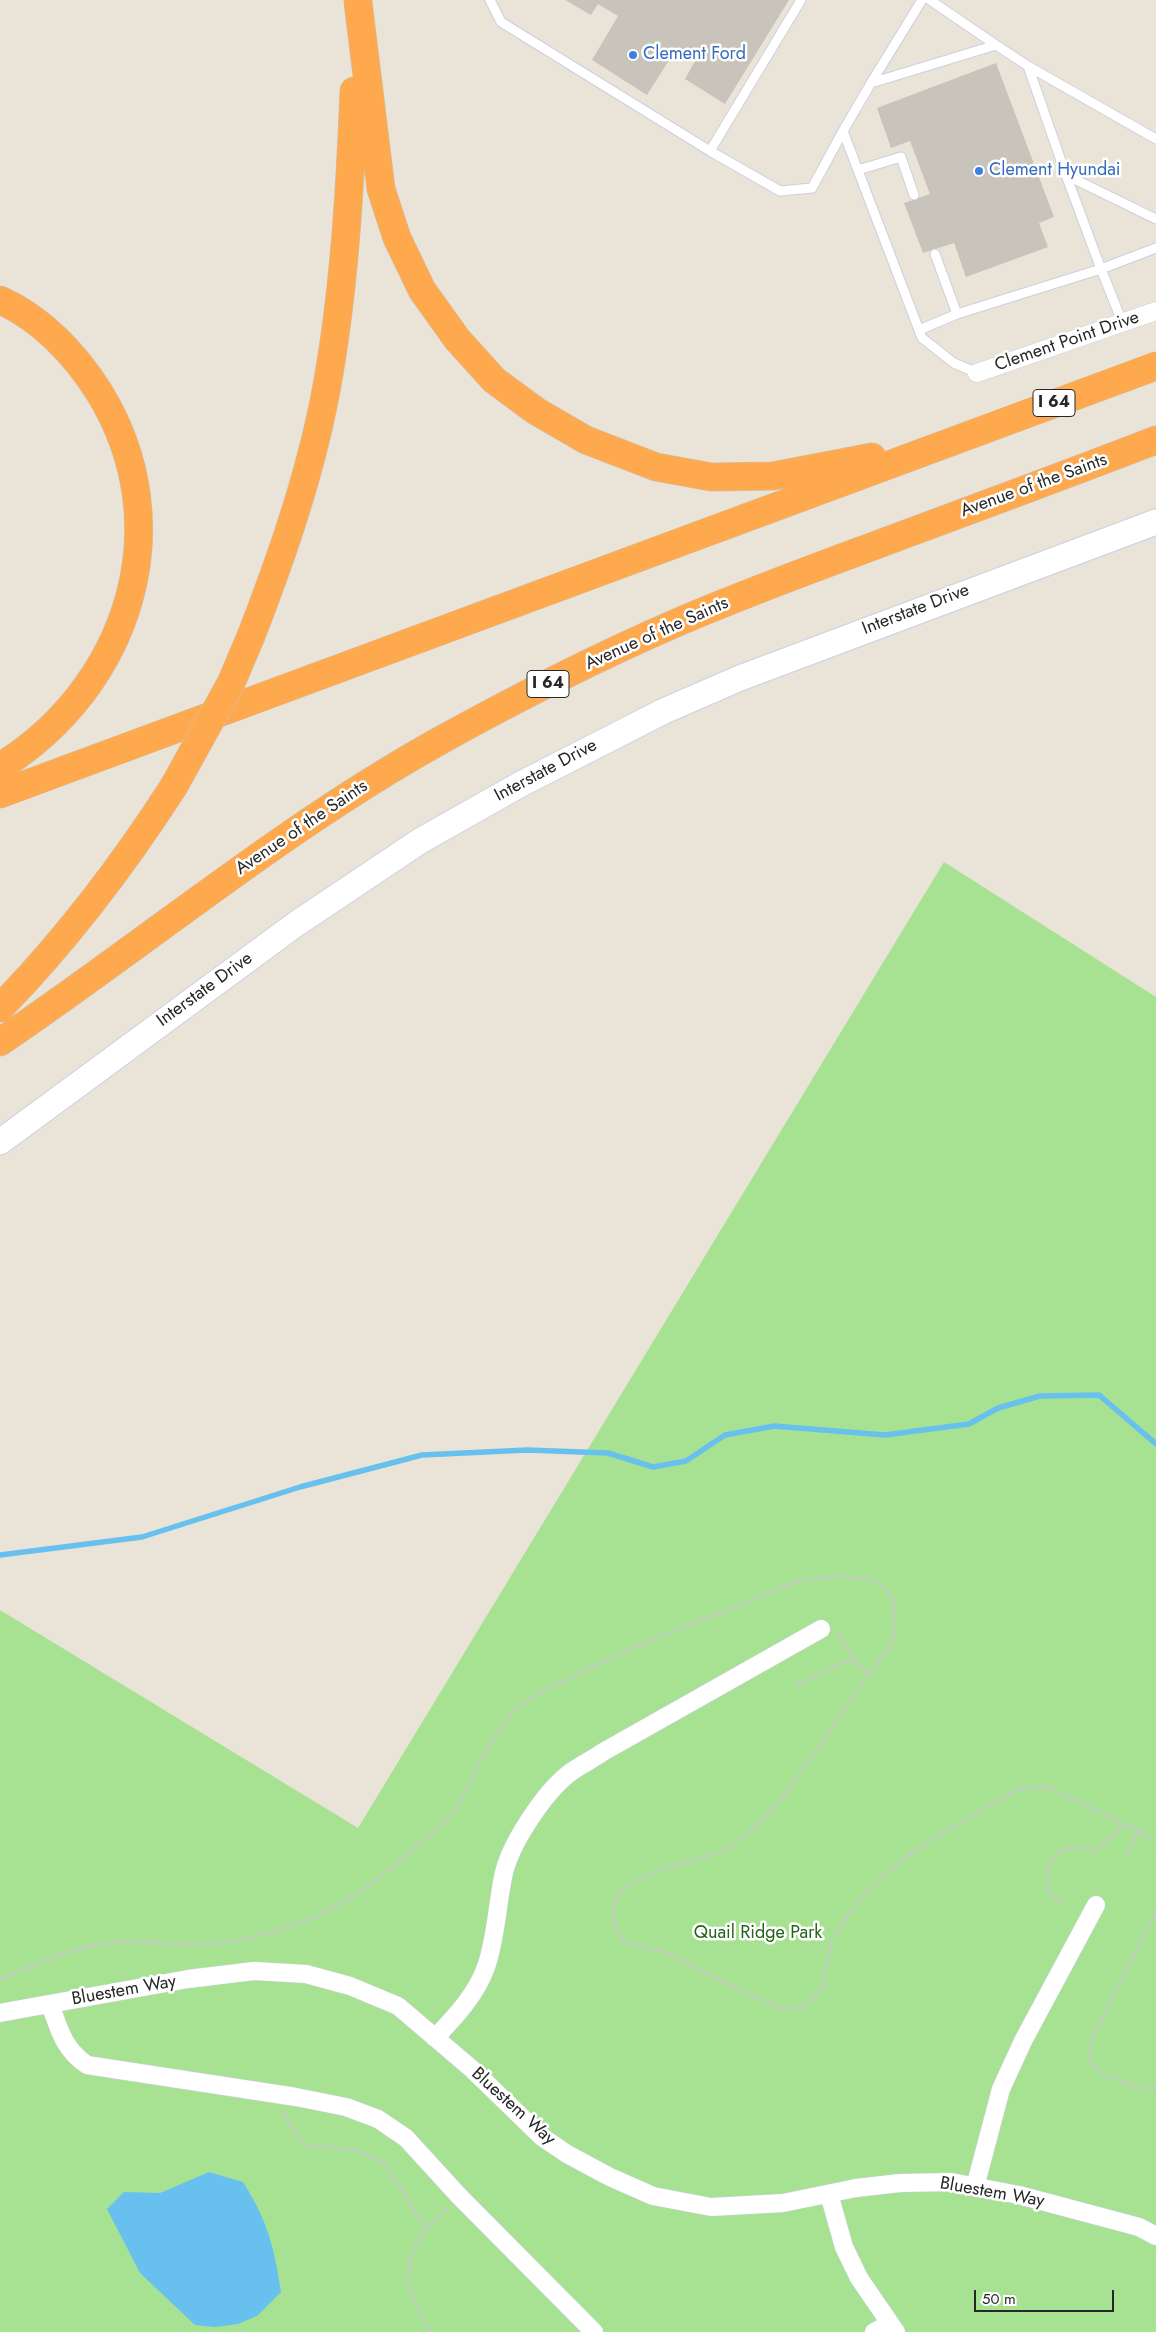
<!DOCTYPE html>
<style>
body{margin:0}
#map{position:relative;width:1156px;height:2332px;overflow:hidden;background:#eae4d8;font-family:Jost,sans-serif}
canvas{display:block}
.scale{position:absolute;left:974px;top:2290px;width:140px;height:22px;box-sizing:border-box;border:2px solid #272727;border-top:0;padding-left:6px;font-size:15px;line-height:18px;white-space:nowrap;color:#272727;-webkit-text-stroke:4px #fff;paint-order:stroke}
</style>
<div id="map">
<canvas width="1156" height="2332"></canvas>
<div class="scale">50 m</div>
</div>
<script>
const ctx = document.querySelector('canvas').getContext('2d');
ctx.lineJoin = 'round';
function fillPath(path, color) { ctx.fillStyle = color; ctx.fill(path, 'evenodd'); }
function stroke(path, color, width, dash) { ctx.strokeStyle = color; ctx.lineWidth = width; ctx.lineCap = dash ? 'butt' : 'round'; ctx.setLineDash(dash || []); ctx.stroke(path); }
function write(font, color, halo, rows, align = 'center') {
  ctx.font = font + ' Jost,sans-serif'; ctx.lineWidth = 5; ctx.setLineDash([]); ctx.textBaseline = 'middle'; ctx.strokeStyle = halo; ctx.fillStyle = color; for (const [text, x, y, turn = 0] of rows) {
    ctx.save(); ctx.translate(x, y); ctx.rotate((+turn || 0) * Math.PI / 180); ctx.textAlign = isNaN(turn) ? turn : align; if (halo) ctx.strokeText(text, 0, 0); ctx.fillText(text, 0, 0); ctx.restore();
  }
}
const green = new Path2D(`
 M944 862 1156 997V2332H0V1610L358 1828Z`);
const water = new Path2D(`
 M209 2172 243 2182C268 2222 274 2246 281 2292L257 2316 238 2324 214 2327 195 2325 140 2273 107 2209 124 2192 160 2193Z`);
const stream = new Path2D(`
 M0 1555 142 1537 300 1487 422 1455 527 1450 608 1453 653 1467 686 1461 725 1435 774 1426 885 1435 969 1424 998 1408 1040 1396 1099 1395 1156 1444`);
const building = new Path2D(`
 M565 0H789L725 104 685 79 695 61 676 49 647 95 592 60 618 16 598 4 591 15Z
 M996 63 1054 217 1039 223 1048 247 966 277 954 243 923 253 904 203 930 194 910 141 891 148 877 108Z`);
const path = new Path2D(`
 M837 1634 857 1664 870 1674
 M797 1685 842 1662 856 1664
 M1127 1853 1138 1832
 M1063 1903 1050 1895C1045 1875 1044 1853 1069 1849 1080 1847 1085 1846 1095 1852L1124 1825
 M1156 1911 1094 2034C1092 2042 1088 2052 1091 2061 1097 2079 1139 2086 1156 2091
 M0 1978C38 1965 78 1944 119 1942 147 1941 177 1946 205 1944 244 1942 295 1927 330 1910 369 1889 405 1858 437 1828 443 1822 451 1816 456 1808 477 1774 490 1730 522 1704 536 1693 554 1686 570 1678 624 1649 681 1628 738 1606 762 1596 784 1584 809 1579 821 1577 835 1576 847 1577 894 1579 898 1598 893 1641L788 1790 760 1823 729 1848 697 1860 661 1869 637 1880 619 1894 612 1910 617 1930 626 1943 672 1954 698 1970 783 2009 799 2008 811 2001 823 1987 832 1939 858 1901 887 1873 920 1847 1019 1788 1049 1787 1144 1834 1156 1843
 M283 2113 296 2136 308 2145 355 2150 384 2162 426 2228
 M430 2332C398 2276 400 2253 447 2208`);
const service = new Path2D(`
 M490 0 501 22 710 151 780 191 812 188 843 131 871 83 996 45 1028 66 1156 139
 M930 0 996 45
 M1028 66 1066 175 1156 219
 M871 83 922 0
 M843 131 922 338 954 363 977 373
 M710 151 801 0
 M858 170 901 157 914 195
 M935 254 957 314
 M1123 324 1101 269 1156 248
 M919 330 957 314 1101 269 1066 175`);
const minor = new Path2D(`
 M977 373 1156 311
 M50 2004C60 2031 63 2048 87 2065L296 2097 346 2107 378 2119 406 2138 459 2196 594 2332
 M0 2013 188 1979 254 1971 306 1974 350 1986 398 2006 473 2070 542 2137 567 2154 610 2177 653 2196 711 2207 783 2203 856 2188 900 2183 951 2182 1019 2195 1139 2227 1156 2236
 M435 2038C455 2017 476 1995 486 1967 496 1938 497 1907 503 1877 509 1845 545 1791 571 1772 581 1765 593 1759 603 1752L821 1629
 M975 2187 1001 2089 1023 2041 1096 1905
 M829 2194 844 2247 859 2278 896 2332
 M874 2332 890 2324`);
const secondary = new Path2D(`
 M0 1142 296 924 420 841 521 784 664 711 740 678 1156 522`);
const motorway = new Path2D(`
 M358 2 381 189 397 238 422 290 457 339 494 380 536 411 586 440 656 467 711 477 773 476 872 457
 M0 300C41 318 75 354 99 392 181 525 130 686 0 767
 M251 636C284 551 314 464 329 374 345 280 350 186 354 91
 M0 794 1156 366
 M0 1008C67 939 122 867 174 786
 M0 1042C146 943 281 830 434 744 513 700 593 659 676 623 736 597 798 574 860 551 959 514 1058 478 1156 440`);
const motorwayBridge = new Path2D(`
 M174 786 231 683 251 636`);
const markers = [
 [633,55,5,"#3f7fe0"],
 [979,171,5,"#3f7fe0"]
];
const shields = [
 [1054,403,42],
 [548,684,42]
];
const shieldNames = [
 ["I 64",1054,403],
 ["I 64",548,684]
];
const shopNames = [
 ["Clement Ford",643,55],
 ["Clement Hyundai",989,171]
];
const streetNames = [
 ["Clement Point Drive",1067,342,-19],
 ["Avenue of the Saints",1034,486,-20],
 ["Interstate Drive",916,610,-21],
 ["Avenue of the Saints",657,634,-24],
 ["Interstate Drive",546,771,-28],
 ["Avenue of the Saints",302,828,-34],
 ["Interstate Drive",205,990,-36],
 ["Bluestem Way",124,1991,-10],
 ["Bluestem Way",513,2107,42],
 ["Bluestem Way",992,2193,10]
];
const parkNames = [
 ["Quail Ridge Park",758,1934]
];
fillPath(green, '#a7e293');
fillPath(water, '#68c0ef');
stroke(stream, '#68c0ef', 5.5);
fillPath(building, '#c8c3bb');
stroke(service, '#cdcfe1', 11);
stroke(minor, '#cdcfe1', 19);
stroke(secondary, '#cdcfe1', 27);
stroke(motorway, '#c7c7c7', 29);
stroke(path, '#c7c7c7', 3, [4, 2.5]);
stroke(service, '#fff', 9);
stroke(minor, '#fff', 18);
stroke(secondary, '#fff', 25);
stroke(motorway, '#ffa94e', 28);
stroke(motorwayBridge, '#c7c7c7', 29, []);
stroke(motorwayBridge, '#ffa94e', 28);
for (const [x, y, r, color] of markers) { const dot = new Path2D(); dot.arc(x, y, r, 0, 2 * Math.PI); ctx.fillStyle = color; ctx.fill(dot); stroke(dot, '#fff', 2); }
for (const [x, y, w] of shields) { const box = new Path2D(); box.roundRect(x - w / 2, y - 13.5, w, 27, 4); ctx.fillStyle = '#fff'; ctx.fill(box); stroke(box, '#272727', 1); }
write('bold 16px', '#272727', null, shieldNames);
write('18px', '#366cbe', '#fff', shopNames, 'left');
write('18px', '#272727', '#fff', streetNames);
write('18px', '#216318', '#fff', parkNames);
</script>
